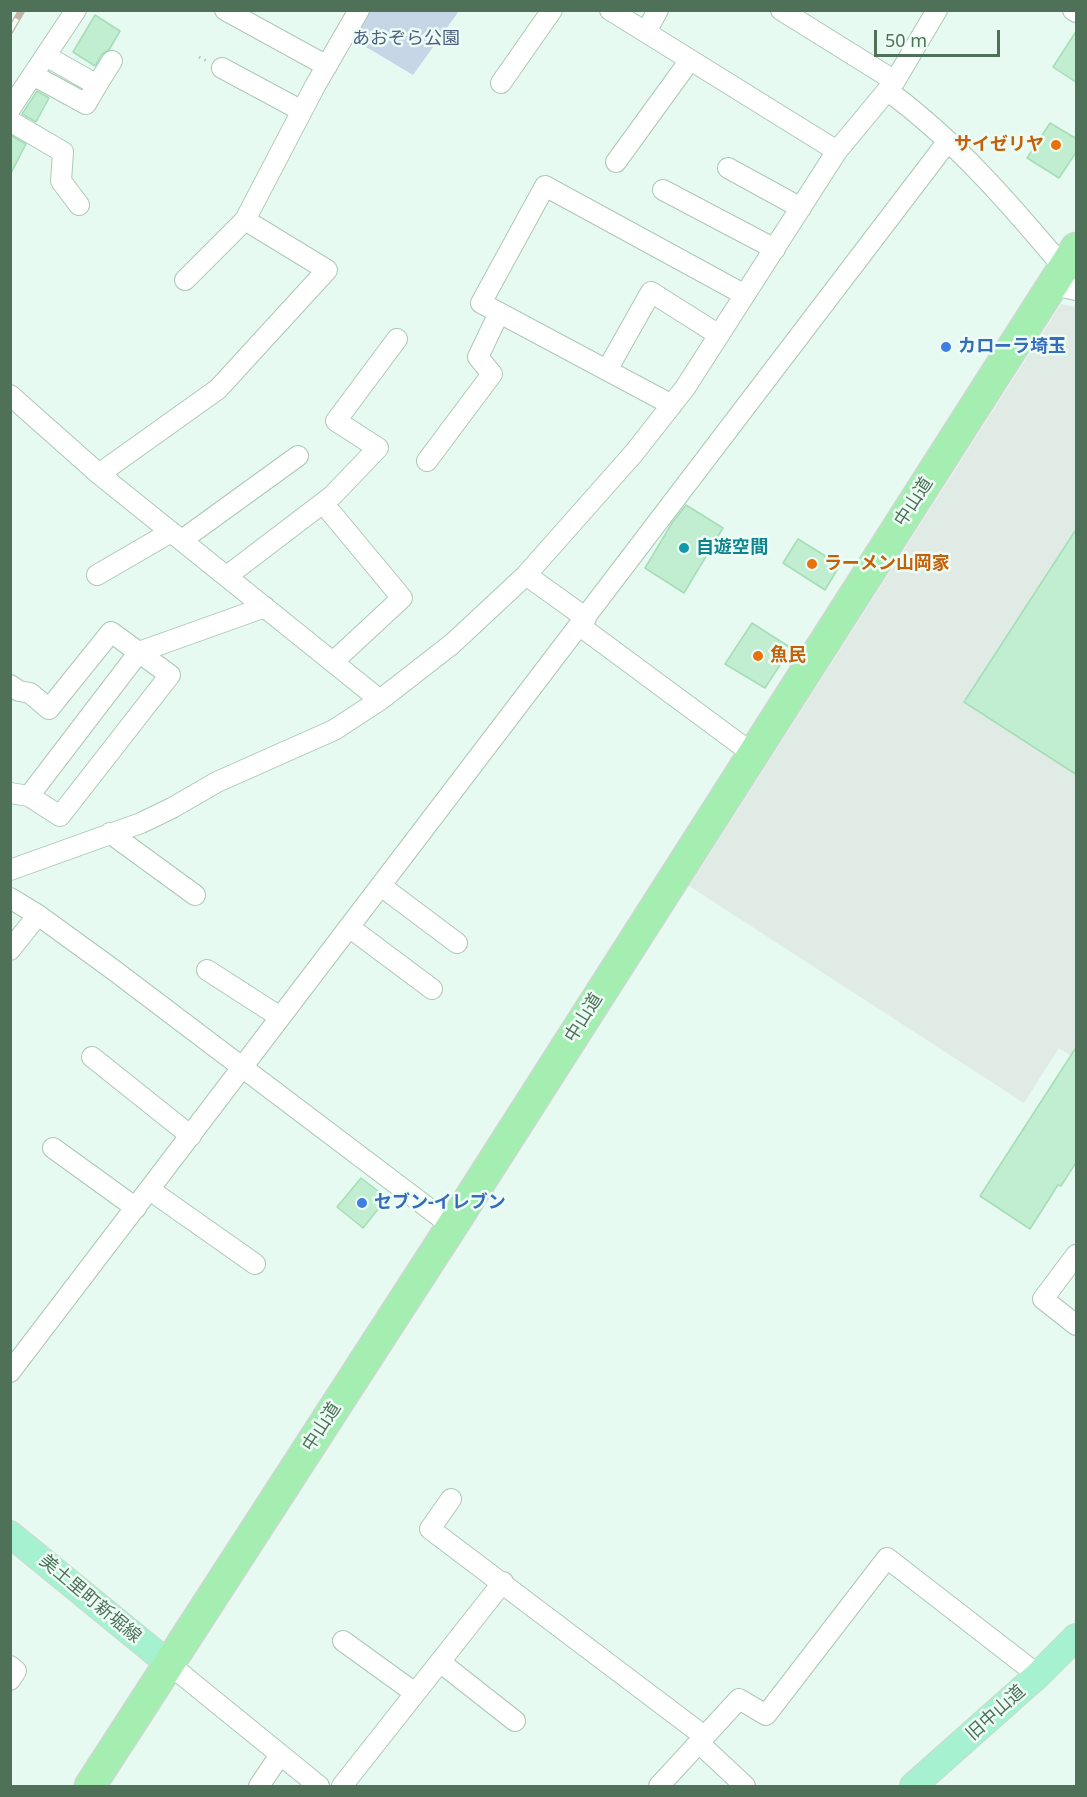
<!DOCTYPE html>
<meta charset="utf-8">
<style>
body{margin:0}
#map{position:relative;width:1087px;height:1797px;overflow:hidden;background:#e7faf1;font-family:"Noto Sans",sans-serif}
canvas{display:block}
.frame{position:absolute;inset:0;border:12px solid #4e7158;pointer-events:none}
.scale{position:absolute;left:874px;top:30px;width:126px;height:27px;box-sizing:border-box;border:3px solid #4e7158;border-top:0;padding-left:8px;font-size:18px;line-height:21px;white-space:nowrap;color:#4e7158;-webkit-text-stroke:4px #edfdf6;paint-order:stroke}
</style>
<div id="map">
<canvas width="1087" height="1797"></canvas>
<div class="frame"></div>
<div class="scale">50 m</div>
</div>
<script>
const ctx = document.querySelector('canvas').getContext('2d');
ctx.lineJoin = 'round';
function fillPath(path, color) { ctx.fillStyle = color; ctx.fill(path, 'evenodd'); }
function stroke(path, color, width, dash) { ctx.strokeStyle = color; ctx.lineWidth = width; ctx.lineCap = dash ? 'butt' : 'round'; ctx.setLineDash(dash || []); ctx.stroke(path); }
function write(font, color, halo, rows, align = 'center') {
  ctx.font = font + ' "Noto Sans","Noto Sans JP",sans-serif'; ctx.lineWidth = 5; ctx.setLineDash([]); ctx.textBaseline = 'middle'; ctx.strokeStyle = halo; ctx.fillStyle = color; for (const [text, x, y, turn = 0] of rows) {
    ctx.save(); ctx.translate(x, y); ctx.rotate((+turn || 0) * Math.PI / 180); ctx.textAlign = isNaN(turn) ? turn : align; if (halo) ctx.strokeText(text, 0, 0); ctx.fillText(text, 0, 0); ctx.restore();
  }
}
const industrial = new Path2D(`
 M1061 304 1076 307V1059L1059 1048 1024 1103 689 886Z`);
const green = new Path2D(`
 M367 11H459L413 75 351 38Z`);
const building = new Path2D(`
 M95 15 120 31 109 50 102 54 95 66 73 52Z
 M1077 30V83L1053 67Z
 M37 91 49 98 36 122 22 114Z
 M1050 123 1077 139V151L1059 178 1027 158Z
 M10 135 26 144 10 175Z
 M686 505 723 528 684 593 645 568 672 523Z
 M1077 528V775L964 702Z
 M798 539 840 565 825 590 783 563Z
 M752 623 791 648 765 688 725 664Z
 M1077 1046V1161L1061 1186 1058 1185 1030 1229 980 1196Z
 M361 1178 387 1198 363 1228 337 1207Z`);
const path = new Path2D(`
 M199 57 207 61`);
const minor = new Path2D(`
 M225 10 327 66
 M610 10 837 151
 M781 10 895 81
 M1073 10 1076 12
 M646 32 658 10
 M222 68 302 111
 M33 75 86 104 97 85 46 56
 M501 83 552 10
 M97 85 112 61
 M888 91C955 140 1010 204 1064 268
 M10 109 76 10
 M10 121 63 152 61 181 79 205
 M616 162 690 60
 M728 168 801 208
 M663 190 775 249
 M185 280 245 220 315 86 359 10
 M1053 285 1076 290
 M607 370 651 292 719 335
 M10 395 99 474 380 700
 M672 405 481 303 545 186 745 295
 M427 461 492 374 478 357 499 313
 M99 474 218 389 327 270 245 220
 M323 503 402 598 333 662
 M182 540 298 456
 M97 575 171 532
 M526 575 586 618
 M227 576 332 496 378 448 336 421 397 339
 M580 626 753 754
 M10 685 19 691 30 693 49 709 111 632 170 675 60 816 29 796 10 793
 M29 796 139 652 265 607
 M110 833 195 895
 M10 870 141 823 172 808 217 782 334 730 380 700 452 644 526 575 634 453 685 388 837 151 895 81 937 10
 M381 886 457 943
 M10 898 38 915 111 968 452 1226
 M349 927 432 989
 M10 950 38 915
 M207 970 280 1017
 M92 1057 191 1136
 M53 1148 136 1208
 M150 1190 255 1264
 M1076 1255 1043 1299 1076 1325
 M10 1372 948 141
 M451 1499 430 1529 704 1736
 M343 1641 415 1693
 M440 1662 515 1721
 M169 1664 319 1786
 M10 1666 16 1671 10 1680
 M699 1743 745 1786
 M259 1786 280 1755
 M342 1786 503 1582
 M659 1786 739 1699 766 1715 887 1558 1038 1675`);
const major = new Path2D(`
 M10 1534 169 1664
 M913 1786 1038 1675 1076 1637`);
const highway = new Path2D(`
 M90 1786 452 1226 1076 248`);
const rail = new Path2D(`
 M10 31 22 10`);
const markers = [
 [1056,145,6,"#e8710a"],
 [946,347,6,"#3f7fe0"],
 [684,548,6,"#0f9aa8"],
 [812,564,6,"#e8710a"],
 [758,656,6,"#e8710a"],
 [362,1203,6,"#3f7fe0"]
];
const parkNames = [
 ["あおぞら公園",406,39]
];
const foodNames = [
 ["サイゼリヤ",1044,145,"right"],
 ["ラーメン山岡家",824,564],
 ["魚民",770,656]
];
const shopNames = [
 ["カローラ埼玉",958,347],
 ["セブン-イレブン",374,1203]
];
const streetNames = [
 ["中山道",914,502,-57],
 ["中山道",584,1018,-58],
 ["中山道",322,1427,-57],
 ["美土里町新堀線",90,1599,40],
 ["旧中山道",996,1713,-42]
];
const cultureNames = [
 ["自遊空間",696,548]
];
fillPath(industrial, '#e0ebe5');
fillPath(green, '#c7d6e6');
fillPath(building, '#c1edd0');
stroke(building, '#a4deb6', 1.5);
stroke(minor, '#acc8b6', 22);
stroke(major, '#cdd7d0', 28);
stroke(highway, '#cdd7d0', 33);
stroke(path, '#a5d1b3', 3, [1.5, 4.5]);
stroke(minor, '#fff', 20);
stroke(major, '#a6f2d0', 26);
stroke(highway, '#a4eeb2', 30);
stroke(rail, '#c3b4a6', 7);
stroke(rail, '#edfdf6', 4.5, [14]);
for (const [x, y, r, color] of markers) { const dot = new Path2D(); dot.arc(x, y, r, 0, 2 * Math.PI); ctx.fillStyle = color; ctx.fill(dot); stroke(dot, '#edfdf6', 2); }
write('18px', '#4d6081', '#edfdf6', parkNames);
write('bold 18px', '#c56008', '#edfdf6', foodNames, 'left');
write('bold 18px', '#366cbe', '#edfdf6', shopNames, 'left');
write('18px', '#4e7158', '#edfdf6', streetNames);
write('bold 18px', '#0d838f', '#edfdf6', cultureNames, 'left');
</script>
